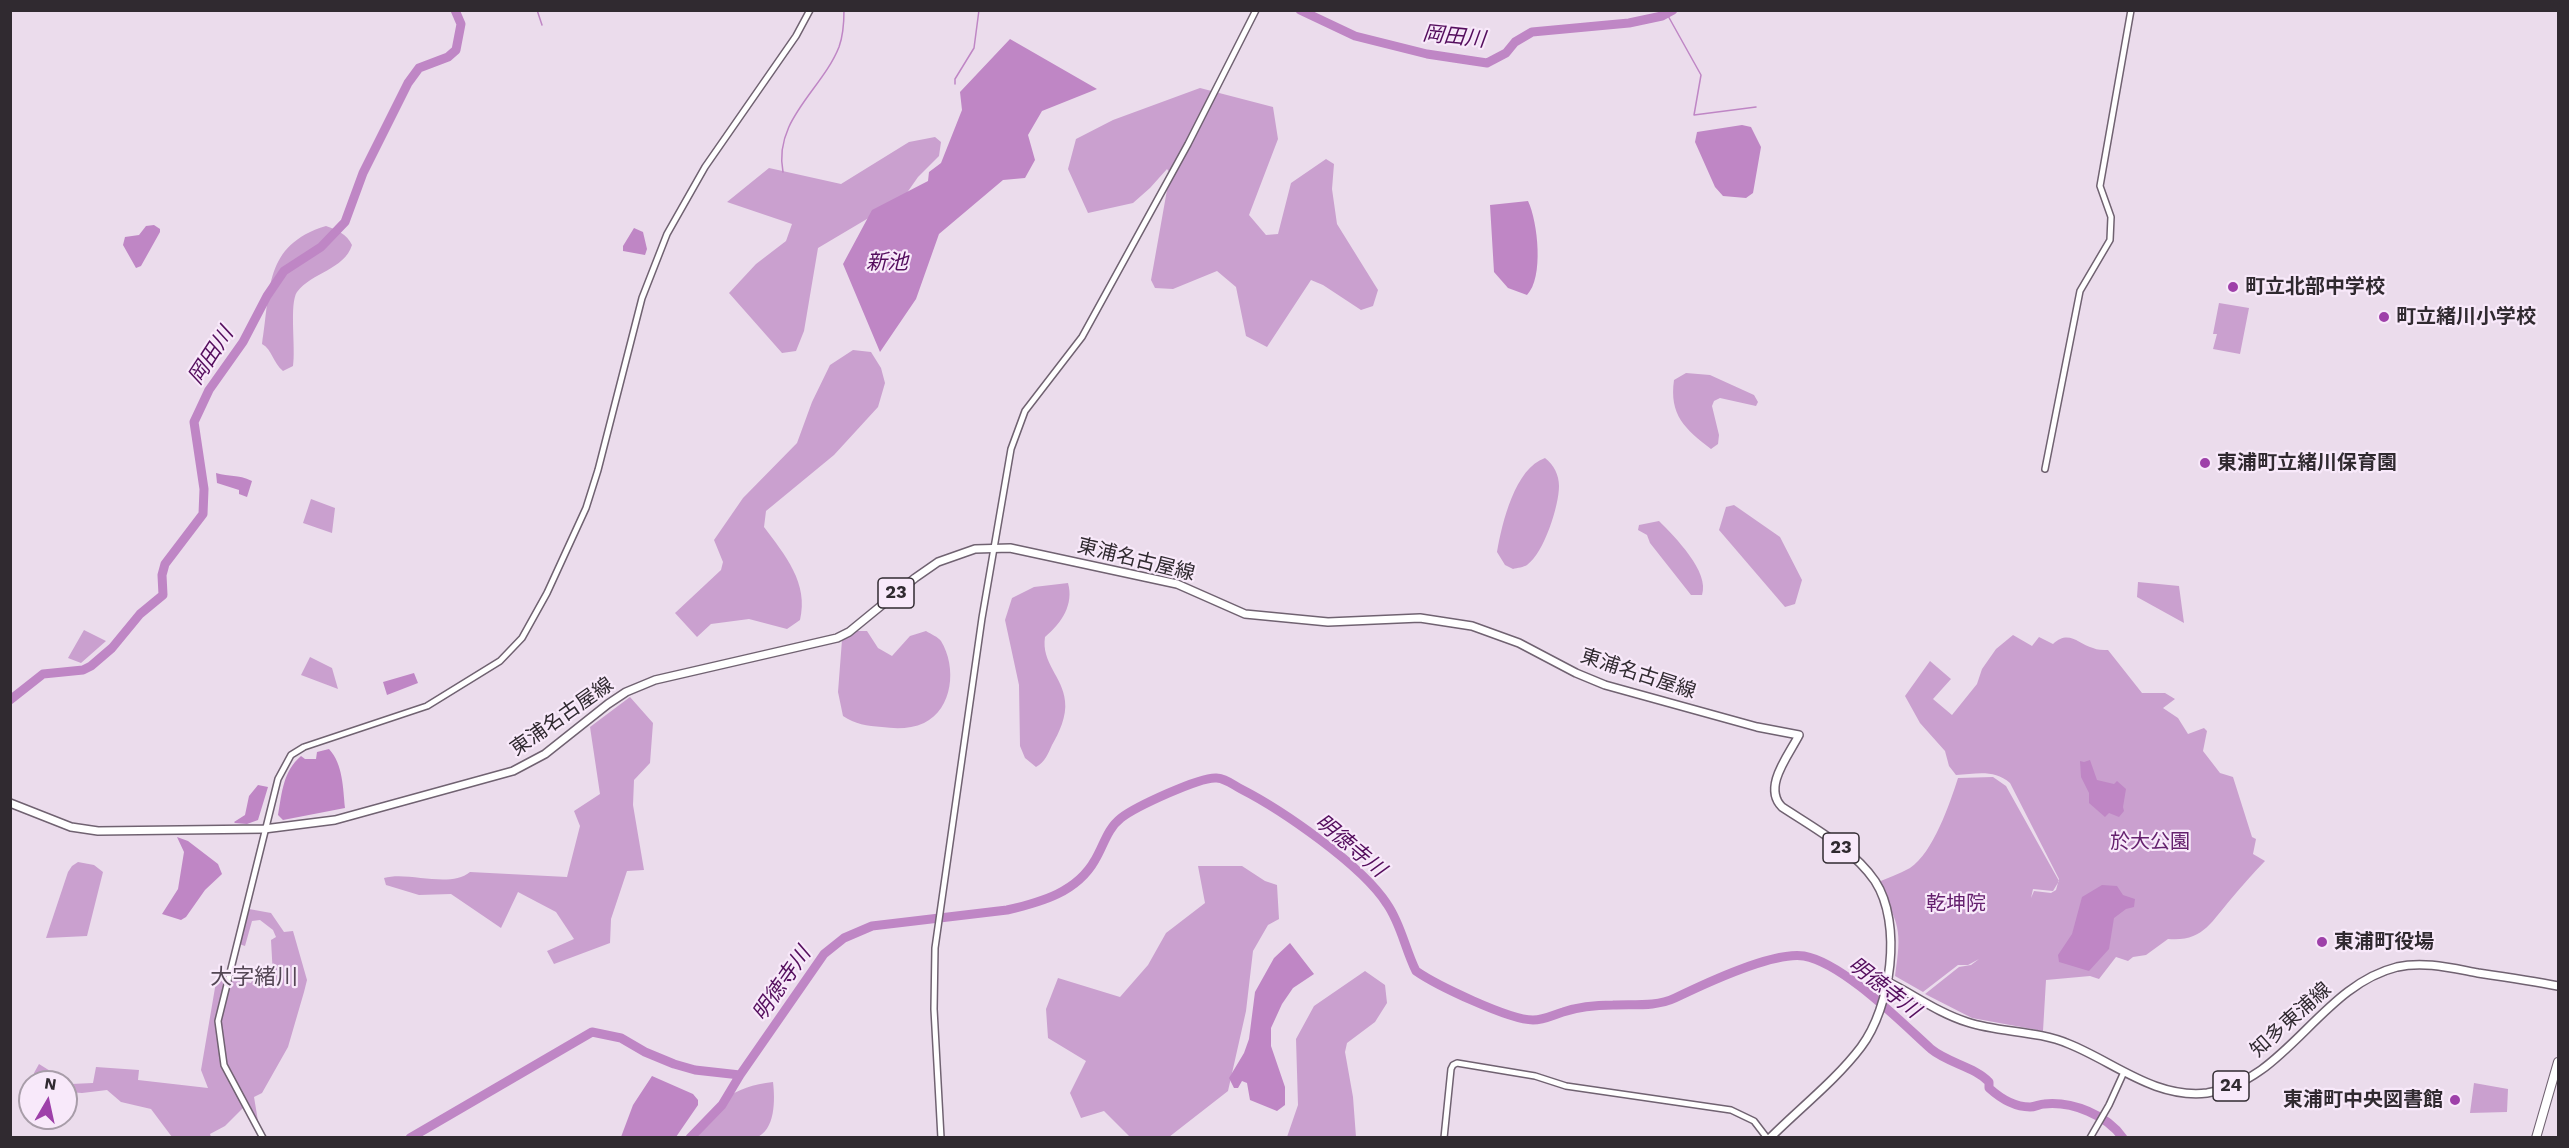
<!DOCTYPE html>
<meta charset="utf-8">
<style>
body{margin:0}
#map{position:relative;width:2569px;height:1148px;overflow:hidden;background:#ebdcec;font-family:"Work Sans",sans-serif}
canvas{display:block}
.frame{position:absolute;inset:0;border:12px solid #302a30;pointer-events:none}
.north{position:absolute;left:18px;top:1070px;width:60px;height:60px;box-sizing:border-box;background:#f8e9fa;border:2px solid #a89da9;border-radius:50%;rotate:9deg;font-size:16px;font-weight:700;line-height:24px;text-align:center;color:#302a30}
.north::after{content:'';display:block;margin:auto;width:21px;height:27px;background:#9e40a9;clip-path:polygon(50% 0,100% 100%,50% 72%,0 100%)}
</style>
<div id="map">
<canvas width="2569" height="1148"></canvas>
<div class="frame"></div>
<div class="north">N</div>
</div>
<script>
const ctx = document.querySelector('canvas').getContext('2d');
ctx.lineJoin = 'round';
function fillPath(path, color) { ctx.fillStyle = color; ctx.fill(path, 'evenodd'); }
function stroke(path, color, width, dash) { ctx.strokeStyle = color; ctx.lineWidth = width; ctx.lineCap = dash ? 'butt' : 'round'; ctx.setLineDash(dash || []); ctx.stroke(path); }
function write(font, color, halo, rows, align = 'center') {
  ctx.font = font + ' "Work Sans","Noto Sans JP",sans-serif'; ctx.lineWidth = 4.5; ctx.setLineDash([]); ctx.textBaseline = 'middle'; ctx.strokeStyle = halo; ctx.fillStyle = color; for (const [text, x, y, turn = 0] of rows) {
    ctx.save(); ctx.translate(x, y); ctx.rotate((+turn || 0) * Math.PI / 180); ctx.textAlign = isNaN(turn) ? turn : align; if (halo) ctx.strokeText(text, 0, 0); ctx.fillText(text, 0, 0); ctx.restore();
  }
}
const green = new Path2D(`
 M1200 88 1273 107 1278 139 1249 215 1266 235 1278 234 1291 183 1326 159 1334 164 1332 189 1337 224 1378 290 1373 306 1361 310 1323 285 1311 280 1267 347 1246 336 1236 287 1217 271 1173 289 1155 288 1151 280 1170 173 1167 169 1150 188 1133 203 1088 213 1068 169 1076 139 1113 120Z
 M935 137 941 142 939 156 918 177 904 197 818 248 804 331 796 351 782 353 729 293 756 264 786 241 792 224 727 202 769 168 841 184 909 142Z
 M326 226C337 230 347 234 352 245 344 270 312 272 297 292 289 304 296 348 293 366L283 371C273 363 272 349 262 344 271 291 263 245 326 226Z
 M2219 303 2249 308 2240 354 2213 349 2217 334H2213Z
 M853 350 871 352 881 368 885 383 878 407 834 455 766 511 764 527C785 555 809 583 800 620L787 629 749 619 711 624 697 637 675 613 721 570 723 562 714 540 743 498 797 443 812 402 830 365Z
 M1686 373 1710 375 1754 395 1758 402 1756 406 1720 398 1714 401 1712 406 1719 435 1718 444 1711 449C1685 429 1669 415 1674 380Z
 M1545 458C1554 465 1559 475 1559 486 1559 506 1544 553 1527 565 1524 567 1517 568 1513 569L1505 565 1497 552C1502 523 1515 468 1545 458Z
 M311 499 335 508 332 533 303 523Z
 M1734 505 1780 537 1802 580 1795 604 1785 607 1719 530 1726 507Z
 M1659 521C1675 537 1710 572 1702 595H1691L1650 543 1647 535 1638 530 1639 525Z
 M2138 582 2179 586 2184 623 2137 597Z
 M1068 583C1074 604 1062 623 1045 637 1041 663 1063 677 1065 701 1067 716 1059 733 1052 745 1048 754 1045 762 1036 767L1025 758 1020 746 1019 685 1005 620 1012 598 1034 587Z
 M84 630 106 641 81 663 68 658Z
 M855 631H867L878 648 892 656 910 636 926 631C931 634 938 637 941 641 957 667 953 709 924 723 911 729 896 729 882 727 867 726 855 724 843 716L838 692 842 640Z
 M2013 635 2032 646 2039 637 2053 644C2069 629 2078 644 2093 648 2097 650 2103 650 2108 650L2142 693H2165L2175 699 2163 708 2178 718 2188 734 2204 728 2207 731 2203 751 2220 773 2233 777 2252 837 2256 839 2253 854 2265 861C2253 873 2242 886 2231 899 2211 922 2203 942 2168 939L2146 955 2133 957 2128 961 2116 957 2099 979 2090 976 2046 980 2043 1031 1972 1018 1925 994 1959 967 1971 965 1979 959 1968 965H1958L1923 992 1895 976C1902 930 1900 923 1876 883 1887 878 1899 874 1910 868 1933 853 1950 803 1958 778L1993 777 2006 786 2059 881 2053 891 2033 889 2031 898 2034 891 2051 893 2056 890 2059 879 2010 783C1994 769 1976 774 1956 775L1949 766 1945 751 1920 723 1905 696 1930 661 1951 679 1933 699 1952 715 1977 684 1982 669 1996 649Z
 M310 657 332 668 338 689 301 675Z
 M630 697 653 723 650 763 634 780 633 805 644 870 627 871 611 919 610 943 554 964 547 951 574 939 556 912 518 892 501 928 451 894 419 895 386 885 384 878C409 871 449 889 470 872L567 877 580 826 574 811 600 794 590 727Z
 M78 862 94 865 103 872 87 936 46 938 68 872 72 866Z
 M1198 866H1242L1265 881 1277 885 1279 919 1268 925 1253 951 1246 1011 1228 1091 1169 1137H1130L1104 1111 1081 1118 1070 1093 1086 1061 1048 1038 1046 1009 1058 978 1120 997 1148 965 1166 933 1205 903Z
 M249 909 271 913 284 932 293 931 307 980 304 992 288 1047 262 1093 254 1097 259 1127 244 1107 225 1126 210 1134 211 1137H172L151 1109 121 1102 107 1090 82 1093 67 1092 66 1082H38L34 1073 39 1064 71 1084 93 1083 96 1067 139 1070 138 1080 208 1088 201 1070 217 976 251 983 255 972 273 976 271 940 276 937 273 930 260 920 252 921 245 946 239 944Z
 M1365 971 1385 985 1387 1003 1375 1022 1347 1043 1345 1052 1353 1097 1356 1137H1287L1298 1105 1296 1039 1314 1006Z
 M773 1082C775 1099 776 1131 755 1138 744 1141 706 1138 692 1137 713 1104 733 1086 773 1082Z
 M2474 1083 2508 1089 2507 1112 2470 1113Z`);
const water = new Path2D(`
 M1010 39 1097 89 1042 111 1028 135 1035 160 1025 178 1003 180 939 234 916 299 880 352 843 264 872 210 928 181 929 172 941 163 962 110 960 92Z
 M1742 125 1751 127 1761 147 1753 193 1746 198 1723 196 1715 187 1695 142 1697 132Z
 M1528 201C1538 222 1544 278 1527 295L1508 288 1494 272 1490 205Z
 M154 225 160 229V232L141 266 136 268 123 245 125 237 139 235 146 226Z
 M634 228 643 232 647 249 645 255 623 251V246Z
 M216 473C230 477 237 474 252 481L247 497 239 494V490L217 483Z
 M414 673 418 683 387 695 383 682Z
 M329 749C343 764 343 788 345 808L283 820 278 815C282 793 283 771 301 756L305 759H316L317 752Z
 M2090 760 2097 780 2114 784 2117 781 2126 789 2123 807 2124 811 2119 817 2109 813 2105 817 2089 803V793L2081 777 2080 761 2084 762Z
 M258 785 268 787 258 820 247 824 235 823 234 822 245 815 249 796Z
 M177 837 188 841 218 864 222 874 205 890 186 917 181 920 162 914 178 889 184 852Z
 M2102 885 2117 886 2123 895 2135 899 2134 907 2126 909 2114 918 2109 949 2089 971 2059 962 2058 955 2072 934 2082 897Z
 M1290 943 1314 974 1293 988 1282 1004 1271 1028V1046L1285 1087V1105L1277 1111 1250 1100 1247 1083 1242 1081 1238 1088H1234L1229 1078 1244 1053 1249 1039 1255 992 1274 958Z
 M652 1076 693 1094 698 1100V1105L676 1137H621L633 1105Z`);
const stream = new Path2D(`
 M537 10 542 25
 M1667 14 1701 75 1694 115 1756 107
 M955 84V79L974 48 979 10
 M783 172C773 120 822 90 839 47 843 36 844 23 844 10`);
const river = new Path2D(`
 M1300 10 1355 36 1427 54 1487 63 1506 53 1515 42 1532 32 1629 23 1662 16 1673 10
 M10 700 43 674 83 670 91 666 112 648 140 614 163 595 162 575 165 564 203 514 204 489 194 422 209 390 243 342 267 296 284 271 321 247 345 222 363 173 408 83 419 68 448 57 456 50 461 24 455 10
 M410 1138 592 1032 621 1038 645 1052 674 1064 695 1070 740 1075
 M690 1138 722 1105 740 1075 824 954 844 938 872 926 1007 910C1042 902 1077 892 1095 860 1104 845 1107 829 1121 818 1135 807 1201 776 1217 778 1227 779 1233 785 1241 789 1282 810 1362 865 1387 904 1401 924 1405 949 1416 971 1436 985 1509 1020 1533 1020 1544 1020 1553 1015 1563 1012 1578 1007 1598 1005 1613 1005 1633 1004 1656 1007 1675 998 1704 984 1773 951 1804 956 1843 963 1901 1022 1931 1049 1948 1063 1975 1067 1989 1082V1088C2000 1098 2014 1107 2030 1107 2035 1107 2040 1104 2044 1104 2072 1101 2107 1115 2123 1138`);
const tertiary = new Path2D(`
 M2045 469 2080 291 2110 240 2111 217 2100 186 2131 10
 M263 1138 224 1065 218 1021 278 779 291 755 304 747 427 706 500 661 522 638 547 593 586 508 598 470 642 298 667 234 705 167 796 36 810 10
 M941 1138 934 1009 935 948 982 618 1011 449 1025 411 1082 337 1188 144 1256 10
 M1444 1138 1451 1069 1453 1065 1457 1063 1535 1076 1566 1086 1731 1110 1754 1121 1767 1138
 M2090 1138 2109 1105 2124 1072`);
const primary = new Path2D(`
 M10 803 71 827 98 831 264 829 335 820 513 771 545 754 608 704 626 692 655 680 837 638 849 632 915 578 938 562 975 549 1010 548 1177 584 1245 614 1328 622 1420 618 1472 626 1519 643 1576 673 1605 685 1757 727 1799 735C1789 755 1762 787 1782 807 1814 828 1853 849 1875 881 1903 924 1891 1007 1861 1047 1836 1080 1800 1108 1770 1138
 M1886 981C1913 994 1938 1013 1967 1022 2000 1033 2036 1030 2069 1044 2114 1062 2155 1099 2207 1093 2286 1082 2320 986 2397 967 2424 961 2451 968 2478 973 2505 977 2532 981 2558 986`);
const trunk = new Path2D(`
 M2536 1138 2558 1062`);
const markers = [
 [2233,287,6,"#9e40a9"],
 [2384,317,6,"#9e40a9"],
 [2205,463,6,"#9e40a9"],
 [2322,942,6,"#9e40a9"],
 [2455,1100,6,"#9e40a9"]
];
const shields = [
 [896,593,36],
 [1841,848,36],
 [2231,1086,36]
];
const shieldNames = [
 ["23",896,593],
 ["23",1841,848],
 ["24",2231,1086]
];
const poiNames = [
 ["町立北部中学校",2245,287],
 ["町立緒川小学校",2396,317],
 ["東浦町立緒川保育園",2217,463],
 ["東浦町役場",2334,942],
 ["東浦町中央図書館",2443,1100,"right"]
];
const streetNames = [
 ["東浦名古屋線",1136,560,14],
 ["東浦名古屋線",1638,674,18],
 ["東浦名古屋線",562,717,-35],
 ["知多東浦線",2291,1020,-42]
];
const parkNames = [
 ["於大公園",2150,842],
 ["乾坤院",1956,904]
];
const waterNames = [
 ["岡田川",1454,37,6],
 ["新池",887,263],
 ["岡田川",211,356,-57],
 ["明徳寺川",1350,846,40],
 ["明徳寺川",782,984,-55],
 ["明徳寺川",1884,988,38]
];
const quarterNames = [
 ["大字緒川",254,978]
];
fillPath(green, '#caa0cf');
fillPath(water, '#bf86c5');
stroke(stream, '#bf86c5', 1.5);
stroke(river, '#bf86c5', 9);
stroke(tertiary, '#706271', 8);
stroke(primary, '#706271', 10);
stroke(trunk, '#706271', 10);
stroke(tertiary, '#fff', 5);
stroke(primary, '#fff', 7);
stroke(trunk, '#fff', 8);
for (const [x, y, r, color] of markers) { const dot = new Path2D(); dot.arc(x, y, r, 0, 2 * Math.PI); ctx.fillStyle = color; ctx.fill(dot); stroke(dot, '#f8e9fa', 2); }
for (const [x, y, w] of shields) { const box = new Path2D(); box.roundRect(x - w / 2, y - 15, w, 30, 4.5); ctx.fillStyle = '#f8e9fa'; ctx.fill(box); stroke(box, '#302a30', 1.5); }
write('bold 18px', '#302a30', null, shieldNames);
write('bold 20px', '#302a30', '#f8e9fa', poiNames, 'left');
write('20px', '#302a30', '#f8e9fa', streetNames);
write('20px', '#65216e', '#f8e9fa', parkNames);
write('italic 21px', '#540d5d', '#f8e9fa', waterNames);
write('22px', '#544755', '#f8e9fa', quarterNames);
</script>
